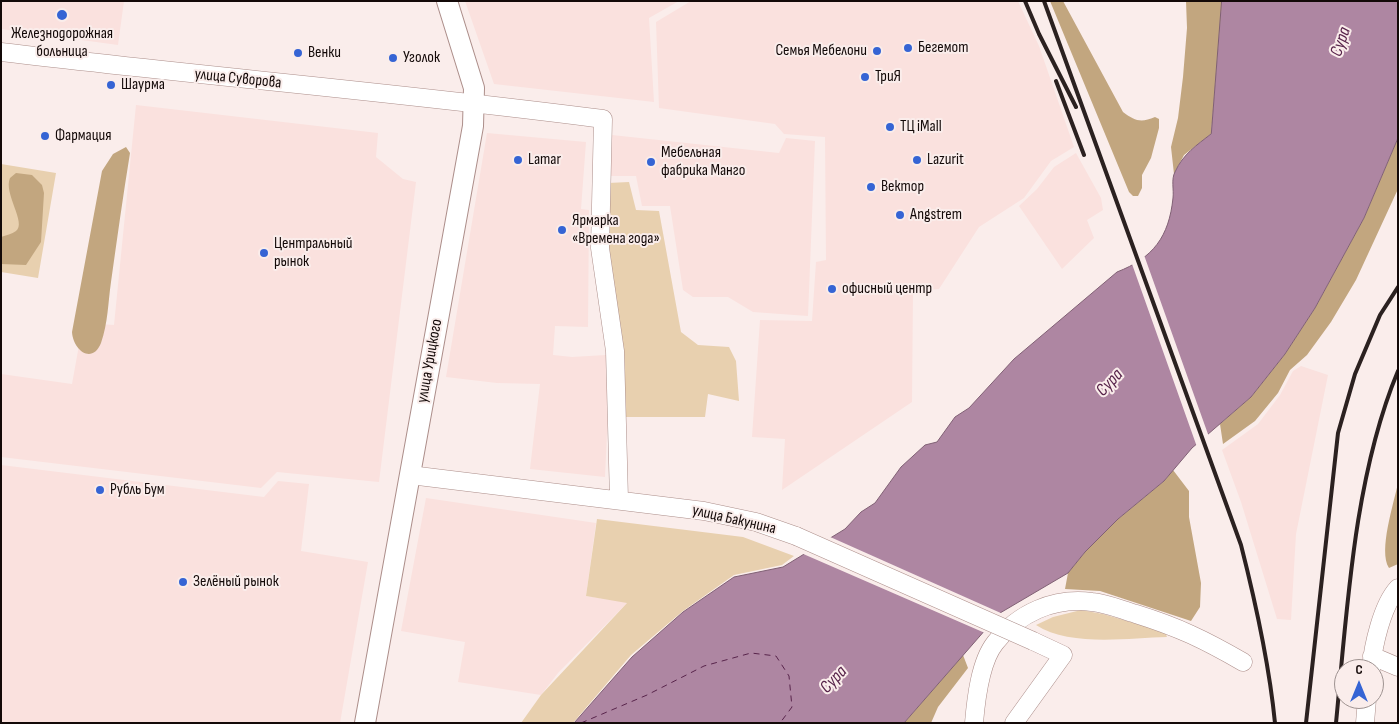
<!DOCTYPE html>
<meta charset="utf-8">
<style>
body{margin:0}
#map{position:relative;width:1399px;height:724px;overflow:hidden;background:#faedeb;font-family:"Sofia Sans Condensed",sans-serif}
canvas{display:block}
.frame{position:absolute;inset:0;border:2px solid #130908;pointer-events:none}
.north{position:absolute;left:1334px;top:659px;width:50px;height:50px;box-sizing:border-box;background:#faedeb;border:1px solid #9e9290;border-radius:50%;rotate:0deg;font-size:14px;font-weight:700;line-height:20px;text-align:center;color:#130908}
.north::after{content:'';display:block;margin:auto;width:18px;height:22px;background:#3564d4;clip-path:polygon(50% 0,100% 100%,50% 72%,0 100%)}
</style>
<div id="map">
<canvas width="1399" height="724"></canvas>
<div class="frame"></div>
<div class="north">С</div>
</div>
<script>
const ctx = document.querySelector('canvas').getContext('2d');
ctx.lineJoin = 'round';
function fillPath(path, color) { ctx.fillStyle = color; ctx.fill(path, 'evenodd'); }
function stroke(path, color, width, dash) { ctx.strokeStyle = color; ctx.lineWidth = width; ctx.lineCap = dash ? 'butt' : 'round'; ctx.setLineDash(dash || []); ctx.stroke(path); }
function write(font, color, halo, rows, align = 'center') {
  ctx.font = font + ' "Sofia Sans Condensed",sans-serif'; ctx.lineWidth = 4; ctx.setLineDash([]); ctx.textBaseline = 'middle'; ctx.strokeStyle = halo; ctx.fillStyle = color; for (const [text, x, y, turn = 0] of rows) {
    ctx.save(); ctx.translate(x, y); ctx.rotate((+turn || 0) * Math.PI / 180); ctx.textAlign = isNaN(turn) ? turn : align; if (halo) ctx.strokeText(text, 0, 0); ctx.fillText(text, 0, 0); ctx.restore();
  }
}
const built = new Path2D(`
 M1 1H124L118 45 1 29Z
 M465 1H679L649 18 654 102 494 84Z
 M691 1H1018L1039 46 1074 147 1051 161 1024 198 979 227 939 289 913 291 912 402 782 490 785 439 752 437 760 320 812 321 816 262 826 260 825 137 784 134 775 124 659 108 656 22Z
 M136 105 378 133 376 157 403 179 416 182 379 482 277 472 261 488 1 457V374L72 384 83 323 114 325Z
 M487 133 586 142 581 209 589 210 588 327 555 326 553 355 572 357 606 355 608 410 605 477 530 469 540 384 497 383 446 377Z
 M612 135 779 153 786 138 815 141 808 316 753 312 728 297H693L683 290 670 206H642L636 176H606Z
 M1076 153 1101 198 1103 210 1087 220 1094 238 1062 269 1019 206 1037 189 1054 167Z
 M1301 366 1328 375 1296 534 1291 620 1277 619 1241 502 1222 450 1258 424 1280 395 1293 371Z
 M1 465 264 497 278 481 309 484 301 551 368 562 340 723H1Z
 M426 498 596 523 586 596 628 602 558 673 541 695 458 682 465 642 401 631Z`);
const green = new Path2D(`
 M1 164 56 173 38 278 1 272Z
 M629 182 636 210 659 211 681 332 698 345 729 347 736 361 739 401 708 394 705 417H626L606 232 608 183Z
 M597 519 743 537 794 556 782 565 734 575 683 611 631 655 573 723H521L541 695 627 603 586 596Z
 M1081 610 1103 614 1165 632 1167 637C1128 638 1069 647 1036 625L1053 617Z`);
const forest = new Path2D(`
 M1050 1H1063L1123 112C1135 121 1141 123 1155 117L1159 119V128L1151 158 1142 175V188L1138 196H1133L1129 192Z
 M1186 1H1222V9L1211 134 1184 155 1174 174 1171 147 1178 118 1183 77 1187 28Z
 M1398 138V189L1356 280 1331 322 1307 355 1290 370 1278 393 1255 421 1223 444 1220 424 1251 397 1285 354 1315 308 1364 218Z
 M126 147 130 153C123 196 117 239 111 282 108 303 108 323 101 343 92 365 73 350 72 332L102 171 113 154Z
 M16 173 32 175 42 185 44 193 41 242 26 265 1 264V237C6 235 12 234 16 231 27 223 3 193 10 178Z
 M1173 470 1189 491V517L1201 583 1200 607 1191 621 1100 591 1065 589 1068 573 1085 552 1118 519 1164 481Z
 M1398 483V564L1389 568C1378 551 1394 503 1398 483Z
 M963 655 968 668 938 707 931 723H904Z`);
const water = new Path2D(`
 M1222 1H1398V138L1364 218 1315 308 1285 354 1251 397 1192 448 1164 481 1118 519 1085 552 1068 573 1000 613 904 723H574L632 657 683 612 734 577 783 567 845 529 861 512 875 503 901 467 925 445 937 442 955 417 969 408 1014 359 1117 272C1153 258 1169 237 1173 198 1174 190 1171 179 1175 172 1183 154 1197 145 1211 134Z`);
const pier = new Path2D(`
 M1144 255 1209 437 1197 447 1132 264Z
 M828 536 1003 614 985 633 801 553Z`);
const ferry = new Path2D(`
 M581 723 647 695 704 666 751 653 776 656 789 676 792 707 780 723`);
const secondary = new Path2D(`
 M1 52C202 76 403 93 603 119L600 248 615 351 619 499
 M410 475 704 511 756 522 796 536
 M1372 656 1398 667
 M1371 669C1373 646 1382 605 1398 588
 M974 723C976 699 980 662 995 643 1018 613 1054 597 1092 602 1106 603 1122 610 1136 614 1178 627 1205 640 1243 662
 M1014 723 1063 655 1033 641
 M1365 723 1367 699`);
const primary = new Path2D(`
 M365 723 473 126 474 88 447 1`);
const rail = new Path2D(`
 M1025 1 1039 34 1076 107
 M1044 1 1241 545C1256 604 1269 662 1275 723
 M1056 81 1084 155
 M1306 723 1338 433 1355 374 1380 315 1398 287
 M1336 723C1347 610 1354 476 1398 371`);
const secondaryBridge = new Path2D(`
 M796 536 1033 641`);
const markers = [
 [62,15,6,"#3564d4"],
 [908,48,5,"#3564d4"],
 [877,51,5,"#3564d4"],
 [298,53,5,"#3564d4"],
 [393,58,5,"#3564d4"],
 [865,77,5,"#3564d4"],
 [111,85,5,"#3564d4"],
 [890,127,5,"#3564d4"],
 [45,136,5,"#3564d4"],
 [518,160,5,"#3564d4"],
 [917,160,5,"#3564d4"],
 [651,162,5,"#3564d4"],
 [871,187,5,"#3564d4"],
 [900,215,5,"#3564d4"],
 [562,230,5,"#3564d4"],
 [264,253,5,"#3564d4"],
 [832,289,5,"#3564d4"],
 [100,490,5,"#3564d4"],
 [183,582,5,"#3564d4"]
];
const poiNames = [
 ["Железнодорожная",62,34,"center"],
 ["больница",62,52,"center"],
 ["Бегемот",918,48],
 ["Семья Мебелони",867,51,"right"],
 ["Венки",308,53],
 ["Уголок",403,58],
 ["ТриЯ",875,77],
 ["Шаурма",121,85],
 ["ТЦ iMall",900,127],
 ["Фармация",55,136],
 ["Мебельная",661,153],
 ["фабрика Манго",661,171],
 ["Lamar",528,160],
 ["Lazurit",927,160],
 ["Вектор",881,187],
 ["Angstrem",910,215],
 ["Ярмарка",572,221],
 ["«Времена года»",572,239],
 ["Центральный",274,244],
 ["рынок",274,262],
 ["офисный центр",842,289],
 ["Рубль Бум",110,490],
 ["Зелёный рынок",193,582]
];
const streetNames = [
 ["улица Суворова",238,79,6],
 ["улица Урицкого",430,361,-80],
 ["улица Бакунина",734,520,13]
];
const waterNames = [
 ["Сура",1341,42,-71],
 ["Сура",1110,383,-47],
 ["Сура",834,680,-47]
];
fillPath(built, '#fae1de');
fillPath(green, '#e8d0af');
fillPath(forest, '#c2a67f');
fillPath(water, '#ae86a2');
stroke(water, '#806074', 1);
fillPath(pier, '#faedeb');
stroke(ferry, '#58244b', 1, [6, 5]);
stroke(secondary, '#ac8e8a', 19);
stroke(primary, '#ac8e8a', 22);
stroke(secondary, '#fff', 18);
stroke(primary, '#fff', 20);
stroke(rail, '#2b2120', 4);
stroke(secondaryBridge, '#ac8e8a', 19, []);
stroke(secondaryBridge, '#fff', 18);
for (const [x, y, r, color] of markers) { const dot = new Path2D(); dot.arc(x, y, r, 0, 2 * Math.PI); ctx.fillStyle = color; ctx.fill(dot); stroke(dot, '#faedeb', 2); }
write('16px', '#130908', '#faedeb', poiNames, 'left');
write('16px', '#130908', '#faedeb', streetNames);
write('italic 18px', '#58244b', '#faedeb', waterNames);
</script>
